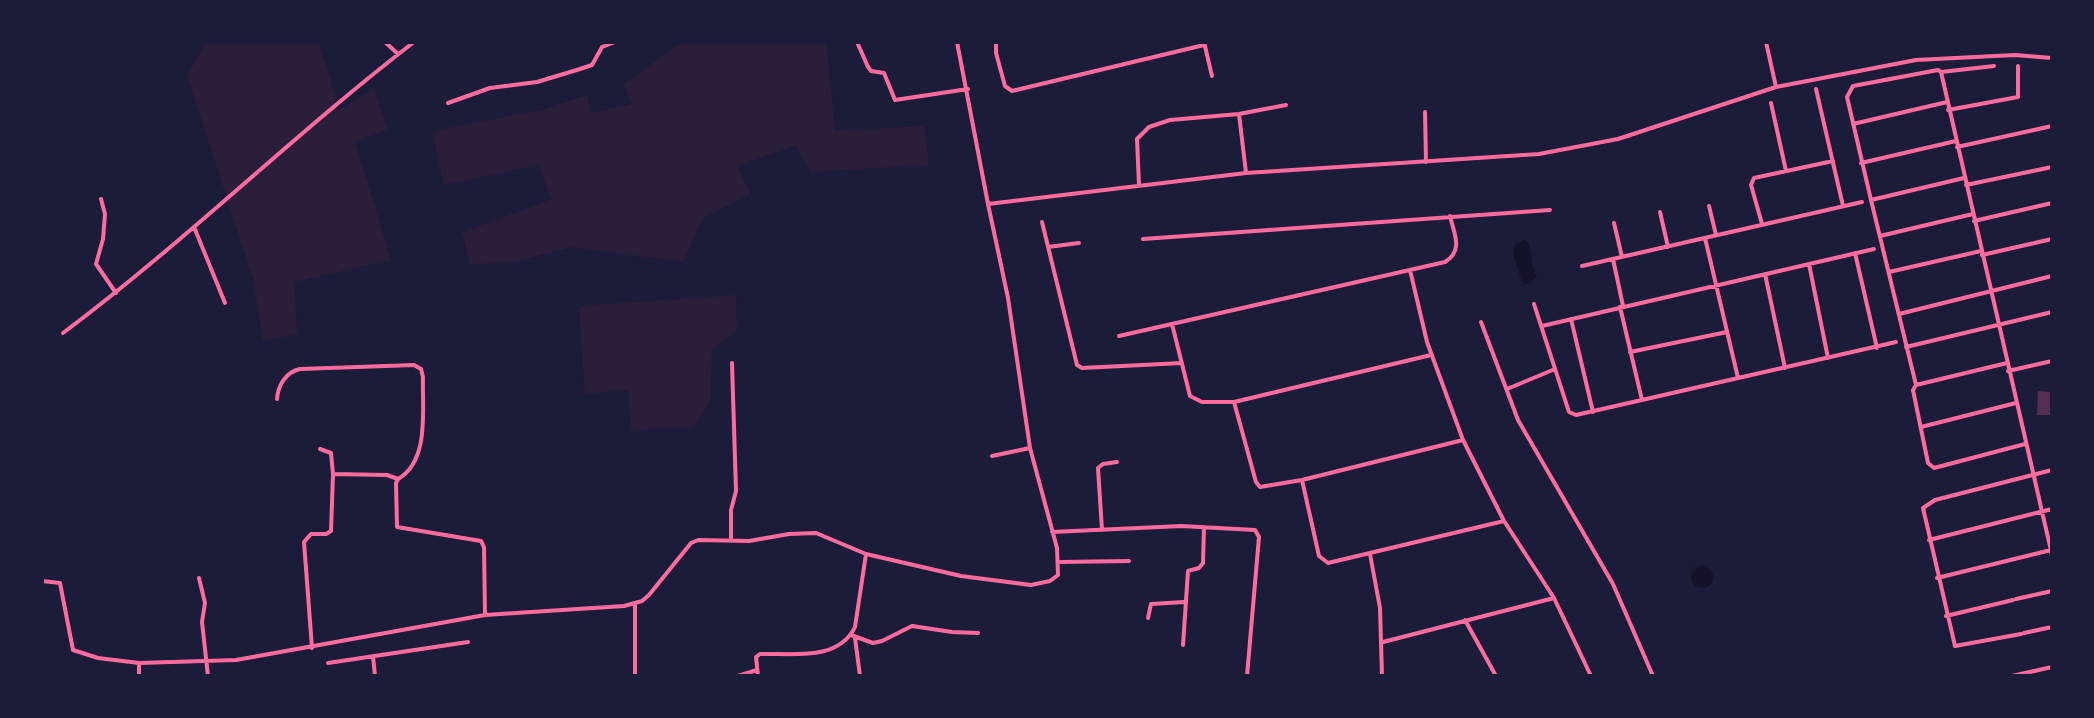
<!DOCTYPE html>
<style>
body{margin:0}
#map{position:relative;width:2094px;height:718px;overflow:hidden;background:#1b1b3a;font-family:Karla,sans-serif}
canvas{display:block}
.frame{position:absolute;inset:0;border:44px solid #1b1b3a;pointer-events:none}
</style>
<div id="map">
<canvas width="2094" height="718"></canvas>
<div class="frame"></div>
</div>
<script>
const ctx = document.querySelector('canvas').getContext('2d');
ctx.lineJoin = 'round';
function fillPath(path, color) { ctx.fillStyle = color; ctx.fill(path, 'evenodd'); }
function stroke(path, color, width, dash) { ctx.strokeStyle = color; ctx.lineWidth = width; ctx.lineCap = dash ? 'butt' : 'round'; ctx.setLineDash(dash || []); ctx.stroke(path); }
const green = new Path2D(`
 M206 42H319L339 110 374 88 388 130 355 141 391 260 294 282 297 334 263 341 253 278 187 76Z
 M682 42H826L835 131 924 126 929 165 810 172 796 145 737 166 751 194 702 219 683 262 572 247 510 263 470 264 462 232 551 200 539 165 444 185 432 131 541 110 587 95 591 113 631 104 624 84Z
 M736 295 737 331 712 349 710 401 694 427 631 430 628 390 585 394 579 306Z`);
const water = new Path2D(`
 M1524 240 1528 242C1533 255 1530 264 1537 277L1528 284 1522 282 1514 256V245Z
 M1691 577a11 11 0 1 1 22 0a11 11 0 1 1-22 0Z`);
const building = new Path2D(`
 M2038 391 2052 392V415H2037Z`);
const minor = new Path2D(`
 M385 42 398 54
 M857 42 868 67 871 71 884 73 895 100 968 89
 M957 42 988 204 1246 173 1539 154 1618 139 1776 87 1916 60 2015 55 2052 58
 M996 42V53L1005 86 1012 91 1204 45
 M1204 42 1212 76
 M1766 42 1776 87
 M1941 72 1994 66
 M1816 89 1843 206
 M448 103 490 88 537 82 580 69 592 65 602 47 615 42
 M1771 103 1786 171
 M1948 110 2018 97V66
 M1425 112 1426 162
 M1239 114 1246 173
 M1853 124 1947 102
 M1957 147 2052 126
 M1861 163 1956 141
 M1964 178 1871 200 1916 385 1913 390 1928 463 1934 468 2025 444
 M1139 185 1137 139 1149 127 1170 120 1239 114 1286 105
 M1966 185 2052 167
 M101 199 105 214 103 239 96 264 116 293
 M1871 200 1847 97 1853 86 1938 70 1941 72 2052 555
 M1709 206 1716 235
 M1660 212 1668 247
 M1974 221 2052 203
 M1042 222 1077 365 1082 368 1182 363
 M1614 223 1622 257
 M1762 224 1751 185 1754 178 1833 161
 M194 227 225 303
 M1880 236 1973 214
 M1705 238 1738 378
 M1143 239 1550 210
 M1048 247 1079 243
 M1855 253 1877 348
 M1982 255 2052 239
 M1613 259 1623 306
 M1809 264 1828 358
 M1582 266 1862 202
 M1410 270 1427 342 1463 440 1504 521 1554 598 1591 676
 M1889 272 1981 251
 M1765 274 1785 368
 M1534 304 1569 412 1576 415 1896 342
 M1620 307 1642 400
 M1899 314 2052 276
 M1571 319 1593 412
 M1481 322 1518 420 1613 584 1653 676
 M1172 324 1190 396 1202 402H1234L1431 355
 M1542 326 1874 249
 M63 333C185 242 293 135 414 42
 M1119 336 1445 262C1464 250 1454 234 1450 216
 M1906 347 2052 312
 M1630 352 1727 332
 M2008 371 2052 361
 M1916 385 2007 363
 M1507 389 1555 369
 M277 399C278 385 286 372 300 369L414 365 421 369 423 377C422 409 430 461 398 479L387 475 333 474 331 453 320 449
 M1234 402 1256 482 1260 487 1302 480 1463 440
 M1921 427 2016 403
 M992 456 1030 448
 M398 479 396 483 397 527 481 541 484 547 485 615
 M1302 480 1319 556 1328 563 1504 521
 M1102 530 1098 468 1103 464 1117 462
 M1052 532 1181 526 1255 530 1259 537 1247 676
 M731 540V510L736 491 732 363
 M1929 540 2052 509
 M1370 554 1380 608 1382 676
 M1059 562 1129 561
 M199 578 205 603 202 622 208 676
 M1937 578 2051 550
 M42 581 60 583 73 650 98 658 139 663 236 660 485 615 624 606 642 601 649 595 691 543 698 540 749 541 789 534 816 533 866 554 961 576 1031 585 1050 581 1058 575 1057 548 1030 448 1008 298 988 204
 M2016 599 2052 591
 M635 604V676
 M1946 616 2013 600
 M1148 618 1151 604 1184 602
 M1465 620 1496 676
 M2024 633 2052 627
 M2021 634 1955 646 1923 508 1935 500 2052 470
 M851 635 873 643 882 641 912 626 952 632 978 633
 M855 638 860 676
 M1383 642 1554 598
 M1183 645 1188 571 1199 568 1203 563 1204 527
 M312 648 304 542 311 534H326L331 531 333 474
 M373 656 375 676
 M139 663V676
 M328 663 468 642
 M738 676 757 670
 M758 676 756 657 760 654C791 653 838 662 855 627L866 554
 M1133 676H1149
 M2012 676 2052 667`);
fillPath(green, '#2a1e3b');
fillPath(water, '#12122b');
fillPath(building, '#542f53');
stroke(minor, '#ff6b9d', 4);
</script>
